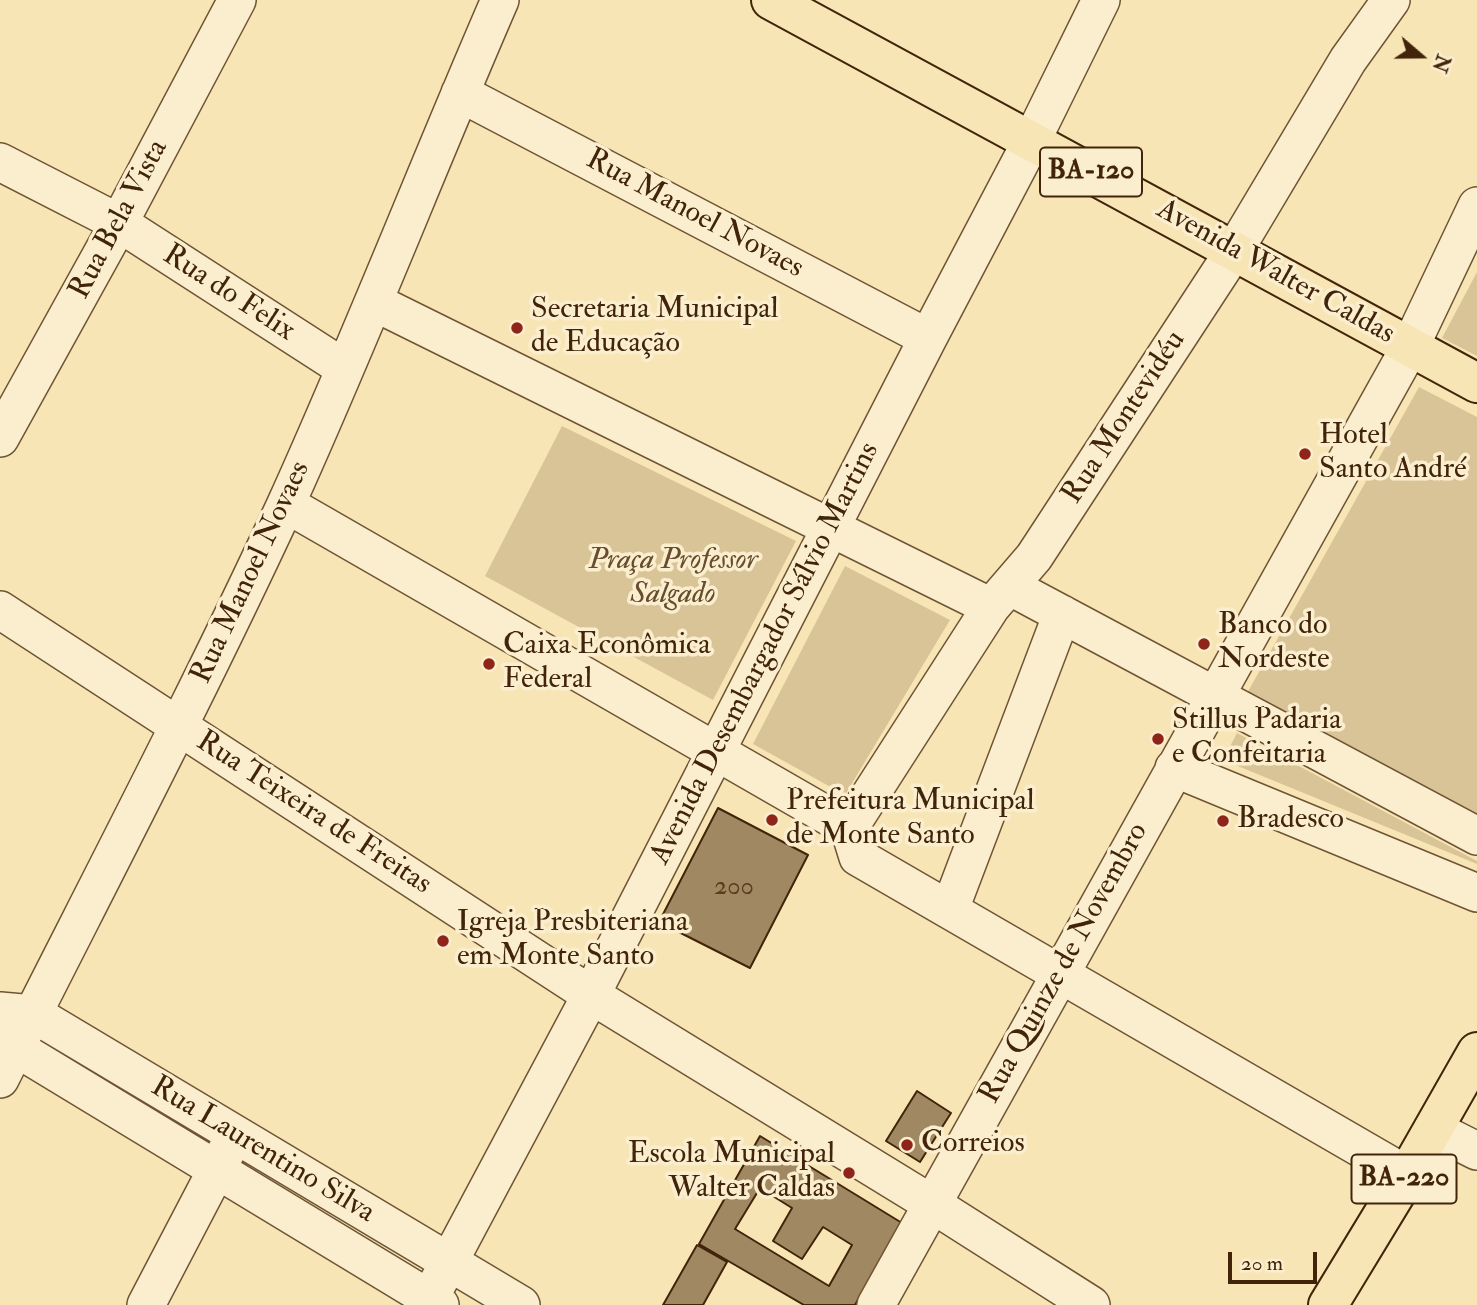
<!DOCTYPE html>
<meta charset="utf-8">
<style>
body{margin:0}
#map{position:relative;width:1477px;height:1305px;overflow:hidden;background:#f8e5b5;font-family:"IM FELL Double Pica",serif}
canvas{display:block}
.north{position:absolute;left:1386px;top:21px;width:70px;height:70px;-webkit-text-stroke:5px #faeecf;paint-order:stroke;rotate:110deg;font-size:19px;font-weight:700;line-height:28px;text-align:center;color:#412409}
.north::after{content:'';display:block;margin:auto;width:24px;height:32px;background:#412409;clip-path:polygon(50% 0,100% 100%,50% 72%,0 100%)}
.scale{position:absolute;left:1228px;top:1252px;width:89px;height:32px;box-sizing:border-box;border:4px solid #412409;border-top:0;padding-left:9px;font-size:21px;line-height:24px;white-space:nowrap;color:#412409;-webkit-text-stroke:5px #faeecf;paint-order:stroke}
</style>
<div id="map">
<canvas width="1477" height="1305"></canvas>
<div class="north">N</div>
<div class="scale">20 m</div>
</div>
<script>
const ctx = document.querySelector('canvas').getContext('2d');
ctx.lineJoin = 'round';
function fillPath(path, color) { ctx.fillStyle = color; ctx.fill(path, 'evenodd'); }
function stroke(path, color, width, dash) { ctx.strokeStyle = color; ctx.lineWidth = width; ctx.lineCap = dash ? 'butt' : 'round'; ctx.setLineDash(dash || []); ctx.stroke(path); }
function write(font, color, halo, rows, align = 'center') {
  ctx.font = font + ' "IM FELL Double Pica",serif'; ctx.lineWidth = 7; ctx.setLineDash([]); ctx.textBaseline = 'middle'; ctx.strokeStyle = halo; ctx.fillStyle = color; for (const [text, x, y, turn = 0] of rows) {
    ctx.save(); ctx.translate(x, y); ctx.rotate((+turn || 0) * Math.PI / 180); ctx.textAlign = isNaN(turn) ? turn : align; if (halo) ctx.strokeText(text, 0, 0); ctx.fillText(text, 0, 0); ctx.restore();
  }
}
const green = new Path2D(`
 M1477 272V356L1442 338Z
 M1419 387 1477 417V814L1246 695Z
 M562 426 796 541 713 700 485 576Z
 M845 566 950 620 845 795 753 744Z
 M1237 733 1477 861V864L1223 760Z`);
const building = new Path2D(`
 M718 808 808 855 750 968 659 922Z
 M917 1091 951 1113 920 1162 886 1141Z
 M760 1136 902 1223 855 1305H804L699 1244ZM760 1188 792 1208 773 1241 802 1259 823 1227 852 1245 829 1286 735 1229Z
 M697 1245 727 1262 703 1305H663Z`);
const minor = new Path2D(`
 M460 93 928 338
 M0 162 119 223 344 368
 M374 302 991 607
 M0 438 119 223 237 0
 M286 504 849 828
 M1011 587 1477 836
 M0 610 591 995 932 1204 1091 1305
 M1174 768 1477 893
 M849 828 991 607 1034 557 1234 251 1348 60 1391 0
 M849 828 858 857 1407 1175
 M950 909 1062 614
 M0 1011 34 1014 521 1305
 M1 1029 16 1048 440 1305
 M0 1079C96 888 195 700 285 506 361 339 427 168 500 0
 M1433 1129 1477 1151
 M146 1305 228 1148
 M426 1305 591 995 928 338 1032 140 1101 0
 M876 1305 1410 347 1477 206`);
const major = new Path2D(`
 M771 0 1477 383
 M1328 1305 1407 1175 1477 1052`);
const markers = [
 [517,328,7,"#8f2418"],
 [1305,454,7,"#8f2418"],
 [1204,644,7,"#8f2418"],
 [489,664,7,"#8f2418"],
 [1158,739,7,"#8f2418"],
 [772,820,7,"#8f2418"],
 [1223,821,7,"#8f2418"],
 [443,941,7,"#8f2418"],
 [907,1145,7,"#8f2418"],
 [849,1173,7,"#8f2418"]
];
const numberNames = [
 ["200",734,888]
];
const shields = [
 [1091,172,102],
 [1404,1179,105]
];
const shieldNames = [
 ["BA-120",1091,172],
 ["BA-220",1404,1179]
];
const streetNames = [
 ["Rua Manoel Novaes",694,215,28],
 ["Rua Bela Vista",120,220,-62],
 ["Avenida Walter Caldas",1275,273,29],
 ["Rua do Felix",228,294,33],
 ["Rua Montevidéu",1125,418,-57],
 ["Rua Manoel Novaes",252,573,-65],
 ["Avenida Desembargador Sálvio Martins",766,654,-63],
 ["Rua Teixeira de Freitas",313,814,33],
 ["Rua Quinze de Novembro",1065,964,-61],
 ["Rua Laurentino Silva",262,1151,31]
];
const poiNames = [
 ["Secretaria Municipal",531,311],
 ["de Educação",531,345],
 ["Hotel",1319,437],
 ["Santo André",1319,471],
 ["Banco do",1218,627],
 ["Nordeste",1218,661],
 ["Caixa Econômica",503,647],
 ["Federal",503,681],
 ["Stillus Padaria",1172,722],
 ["e Confeitaria",1172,756],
 ["Prefeitura Municipal",786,803],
 ["de Monte Santo",786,837],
 ["Bradesco",1237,821],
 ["Igreja Presbiteriana",457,924],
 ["em Monte Santo",457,958],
 ["Correios",921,1145],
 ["Escola Municipal",835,1156,"right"],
 ["Walter Caldas",835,1190,"right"]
];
const parkNames = [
 ["Praça Professor",673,562],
 ["Salgado",673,596]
];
fillPath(green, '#d9c498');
fillPath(building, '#a08862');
stroke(building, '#412409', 2);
stroke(minor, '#6f5434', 40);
stroke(major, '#412409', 42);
stroke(minor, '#faeecf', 37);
stroke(major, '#f8e5b5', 38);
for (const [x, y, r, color] of markers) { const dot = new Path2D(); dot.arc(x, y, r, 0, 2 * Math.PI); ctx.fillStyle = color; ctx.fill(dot); stroke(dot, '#faeecf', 2.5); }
write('26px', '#593d1f', null, numberNames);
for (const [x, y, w] of shields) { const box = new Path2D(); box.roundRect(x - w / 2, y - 24.5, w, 49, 5); ctx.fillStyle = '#faeecf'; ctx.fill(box); stroke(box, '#412409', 2); }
write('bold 28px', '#412409', null, shieldNames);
write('30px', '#412409', '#faeecf', streetNames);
write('30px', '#412409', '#faeecf', poiNames, 'left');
write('italic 30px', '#674c2d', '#faeecf', parkNames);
</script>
